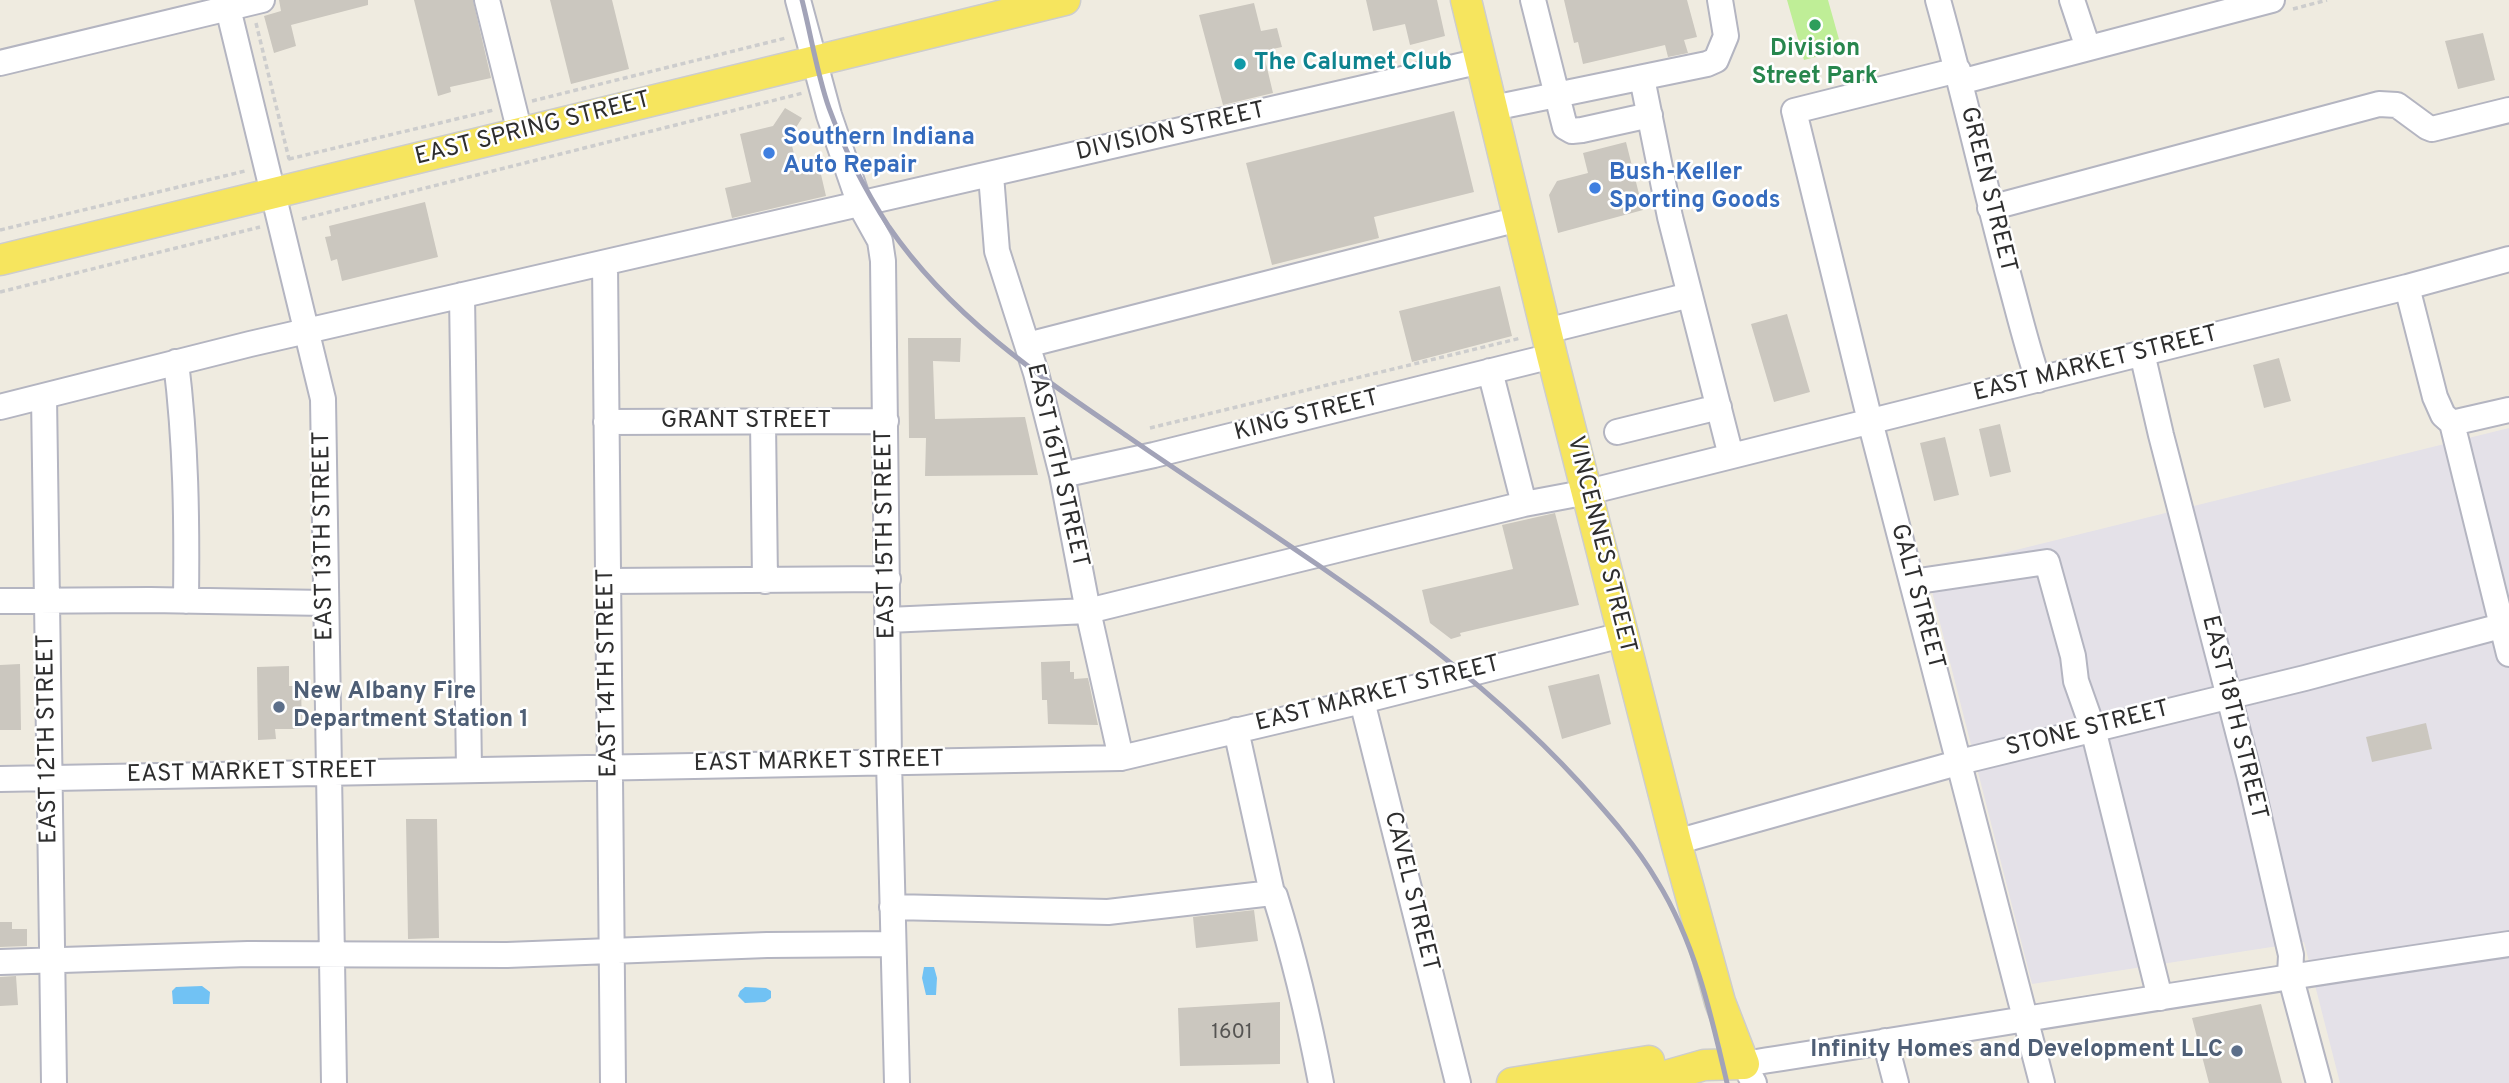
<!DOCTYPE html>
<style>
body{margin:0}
canvas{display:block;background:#efebe0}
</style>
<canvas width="2509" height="1083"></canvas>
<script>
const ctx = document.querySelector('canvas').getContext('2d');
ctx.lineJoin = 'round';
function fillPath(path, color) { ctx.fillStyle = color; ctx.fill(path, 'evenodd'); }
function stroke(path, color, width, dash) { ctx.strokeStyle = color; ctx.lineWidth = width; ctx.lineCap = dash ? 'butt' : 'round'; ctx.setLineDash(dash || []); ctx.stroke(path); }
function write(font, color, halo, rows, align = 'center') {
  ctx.font = font + ' Overpass,sans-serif'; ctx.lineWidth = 5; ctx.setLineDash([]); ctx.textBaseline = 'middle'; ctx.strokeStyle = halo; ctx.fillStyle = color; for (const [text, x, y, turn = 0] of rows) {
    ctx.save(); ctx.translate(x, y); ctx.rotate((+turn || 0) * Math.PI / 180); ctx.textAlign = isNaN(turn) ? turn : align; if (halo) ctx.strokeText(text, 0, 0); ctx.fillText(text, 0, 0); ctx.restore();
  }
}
const industrial = new Path2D(`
 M2509 428V1083H2340L2304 942 2032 984 1927 572Z`);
const pitch = new Path2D(`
 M1787 0H1828L1842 50 1804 60Z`);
const water = new Path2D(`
 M924 967H934L937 978 936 995H926L922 978Z
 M202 986 210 992 209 1004H173L172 991 176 987Z
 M745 987 766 988 771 991V998L765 1002 745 1003 738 996 740 991Z`);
const building = new Path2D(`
 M279 0H368V5L291 25 296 46 274 53 264 16 281 11Z
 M414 0H473L491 78 450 87 451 92 438 96Z
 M550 0H612L629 69 571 84Z
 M1366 0H1437L1445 36 1410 45 1405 24 1373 31Z
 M1564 0H1687L1697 37 1684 40 1688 53 1668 57 1665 45 1583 64 1578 42 1574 43Z
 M1254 3 1261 31 1277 28 1282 47 1263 51 1273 93 1223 105 1199 15Z
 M2483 33 2495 80 2458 89 2445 41Z
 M785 108 802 118 790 137 798 171 819 166 826 196 732 218 725 188 751 182 740 134 773 126Z
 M1454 111 1474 192 1374 217 1379 238 1272 265 1246 163Z
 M1626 142 1643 210 1558 233 1549 195 1557 181 1588 173 1583 153Z
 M425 202 438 257 342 281 337 259 331 261 325 237 331 236 329 226Z
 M1500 286 1512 336 1412 362 1399 311Z
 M1787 314 1810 392 1774 402 1751 324Z
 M908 338H961L960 362 933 361 935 419 1025 417 1038 475 925 476 926 438H909Z
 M2279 358 2291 401 2264 408 2253 365Z
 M2000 424 2011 472 1990 477 1979 429Z
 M1945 437 1959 495 1934 501 1920 443Z
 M1555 513 1579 605 1460 633 1461 636 1451 639 1430 623 1422 590 1513 569 1502 525Z
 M1070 661V672H1074V679L1088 678 1098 725 1048 724 1047 700H1042L1041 662Z
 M20 664 21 730H0V665Z
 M289 666V686H301L302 729H275L276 739 258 740 257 667Z
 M1599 674 1611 724 1562 739 1548 686Z
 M2426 723 2432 749 2372 762 2366 737Z
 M406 819H437L439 938 408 939Z
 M1254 910 1258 941 1196 948 1193 917Z
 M0 922H12V929H27V946L0 947Z
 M16 976 18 1005 0 1006V977Z
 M1280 1002V1064L1180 1066 1178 1008Z
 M2261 1004 2282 1083H2209L2192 1018Z`);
const path = new Path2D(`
 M2293 9 2327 0
 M256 23 289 159 287 160
 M532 101 786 38
 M289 159 494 110
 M302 219 803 93
 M0 230 245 171 244 169
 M0 292 260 227
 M1150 428 1521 338`);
const minor = new Path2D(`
 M226 0 323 399 334 1083
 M487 0 520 133
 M798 0 829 115 860 205 880 241 883 261 889 761 897 1083
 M1533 0 1565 127 1572 131 1582 130 1650 115
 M1938 0C1964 93 1985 188 2010 281 2019 314 2027 347 2038 380
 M2072 0 2088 48
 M0 63 262 0
 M1958 70 1794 111 1870 421 2042 1083
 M1642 78 1670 217 1731 456
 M1960 82 2272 0
 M1493 108 1707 64 1716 60 1726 36 1720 0
 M991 175 997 251 1036 373 1062 475 1088 611 1121 758
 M1990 208 2379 104 2397 105 2427 127 2432 129 2509 110
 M605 263 613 1083
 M2407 287 2435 397 2443 415 2452 423 2509 410
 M462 295 469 769
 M1546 331 1690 295
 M1027 345 1519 219
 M2142 353 2161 435 2250 778 2291 955 2290 975 2319 1083
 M176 362C186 443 187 519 186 601
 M1490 371 1524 504
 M44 396 54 1083
 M0 407 250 344 1481 61
 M606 422 886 421
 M763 422 765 581
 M2452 423 2509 654
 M1617 432 1719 407
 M1062 475 1154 455 1552 356
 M608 581 888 579
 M1912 582 2047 562 2073 656 2076 681 2093 729 2160 998
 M0 601 150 600 326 603
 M888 620 1088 611 1524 504 1588 492 2407 287 2509 259
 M1362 701 1458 1083
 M1236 730 1272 893
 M0 779 1121 758 1362 701 1622 635
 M1676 842 1968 760 2305 678 2501 626
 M892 907 1108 912 1272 893 1275 896C1294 957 1309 1020 1321 1083
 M0 962 248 954 507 955 767 945 893 944
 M1885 1041 1896 1083
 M1754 1083 1744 1064C1999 1024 2253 981 2509 944`);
const major = new Path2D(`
 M1466 0 1552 356 1676 842 1720 1002 1744 1064 1704 1065 1662 1077 1624 1083
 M0 260 1065 0
 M1512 1083 1649 1061`);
const rail = new Path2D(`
 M802 0C811 35 817 74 829 108 844 149 865 190 889 227 950 316 1039 376 1127 436 1283 544 1450 641 1579 782 1607 813 1636 845 1657 881 1695 942 1711 1014 1727 1083`);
const markers = [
 [1815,25,7,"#2e9e5b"],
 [1240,64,7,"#0f9aa8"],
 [769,153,7,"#3f7fe0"],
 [1595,188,7,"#3f7fe0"],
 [279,707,7,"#5c6f8a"],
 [2237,1051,7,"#5c6f8a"]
];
const numberNames = [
 ["1601",1232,1034]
];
const leisureNames = [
 ["Division",1815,50],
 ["Street Park",1815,78]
];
const cultureNames = [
 ["The Calumet Club",1254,64]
];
const streetNames = [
 ["EAST SPRING STREET",533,130,-14],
 ["DIVISION STREET",1171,133,-13],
 ["GREEN STREET",1987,190,76],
 ["EAST MARKET STREET",2096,365,-14],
 ["KING STREET",1307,417,-14],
 ["GRANT STREET",746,422],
 ["EAST 16TH STREET",1056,466,77],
 ["EAST 15TH STREET",887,534,-91],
 ["EAST 13TH STREET",325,536,-91],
 ["VINCENNES STREET",1600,545,76],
 ["GALT STREET",1916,597,75],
 ["EAST 14TH STREET",609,673,-91],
 ["EAST MARKET STREET",1378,695,-14],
 ["EAST 18TH STREET",2233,718,76],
 ["STONE STREET",2088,730,-14],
 ["EAST 12TH STREET",49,739,-91],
 ["EAST MARKET STREET",819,763,-1],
 ["EAST MARKET STREET",252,774,-1],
 ["CAVEL STREET",1410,892,76]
];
const shopNames = [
 ["Southern Indiana",783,139],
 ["Auto Repair",783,167],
 ["Bush-Keller",1609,174],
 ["Sporting Goods",1609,202]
];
const serviceNames = [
 ["New Albany Fire",293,693],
 ["Department Station 1",293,721],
 ["Infinity Homes and Development LLC",2223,1051,"right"]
];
fillPath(industrial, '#e4e1e8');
fillPath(pitch, '#bfee97');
fillPath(water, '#71c2f4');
fillPath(building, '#cbc7bf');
stroke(minor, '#b4b5c1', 28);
stroke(major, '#cdcdcd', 33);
stroke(path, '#cdcdcd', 3.5, [5, 3.5]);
stroke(minor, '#fff', 24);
stroke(major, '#f6e55e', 30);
stroke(rail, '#a2a3b8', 5);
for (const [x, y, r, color] of markers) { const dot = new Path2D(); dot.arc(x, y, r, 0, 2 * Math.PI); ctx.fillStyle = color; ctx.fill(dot); stroke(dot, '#fff', 2.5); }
write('21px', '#555452', null, numberNames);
write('bold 24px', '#27864d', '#fff', leisureNames);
write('bold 24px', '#0d838f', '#fff', cultureNames, 'left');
write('24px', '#2e2e2e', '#fff', streetNames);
write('bold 24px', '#366cbe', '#fff', shopNames, 'left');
write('bold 24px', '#4e5e75', '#fff', serviceNames, 'left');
</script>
